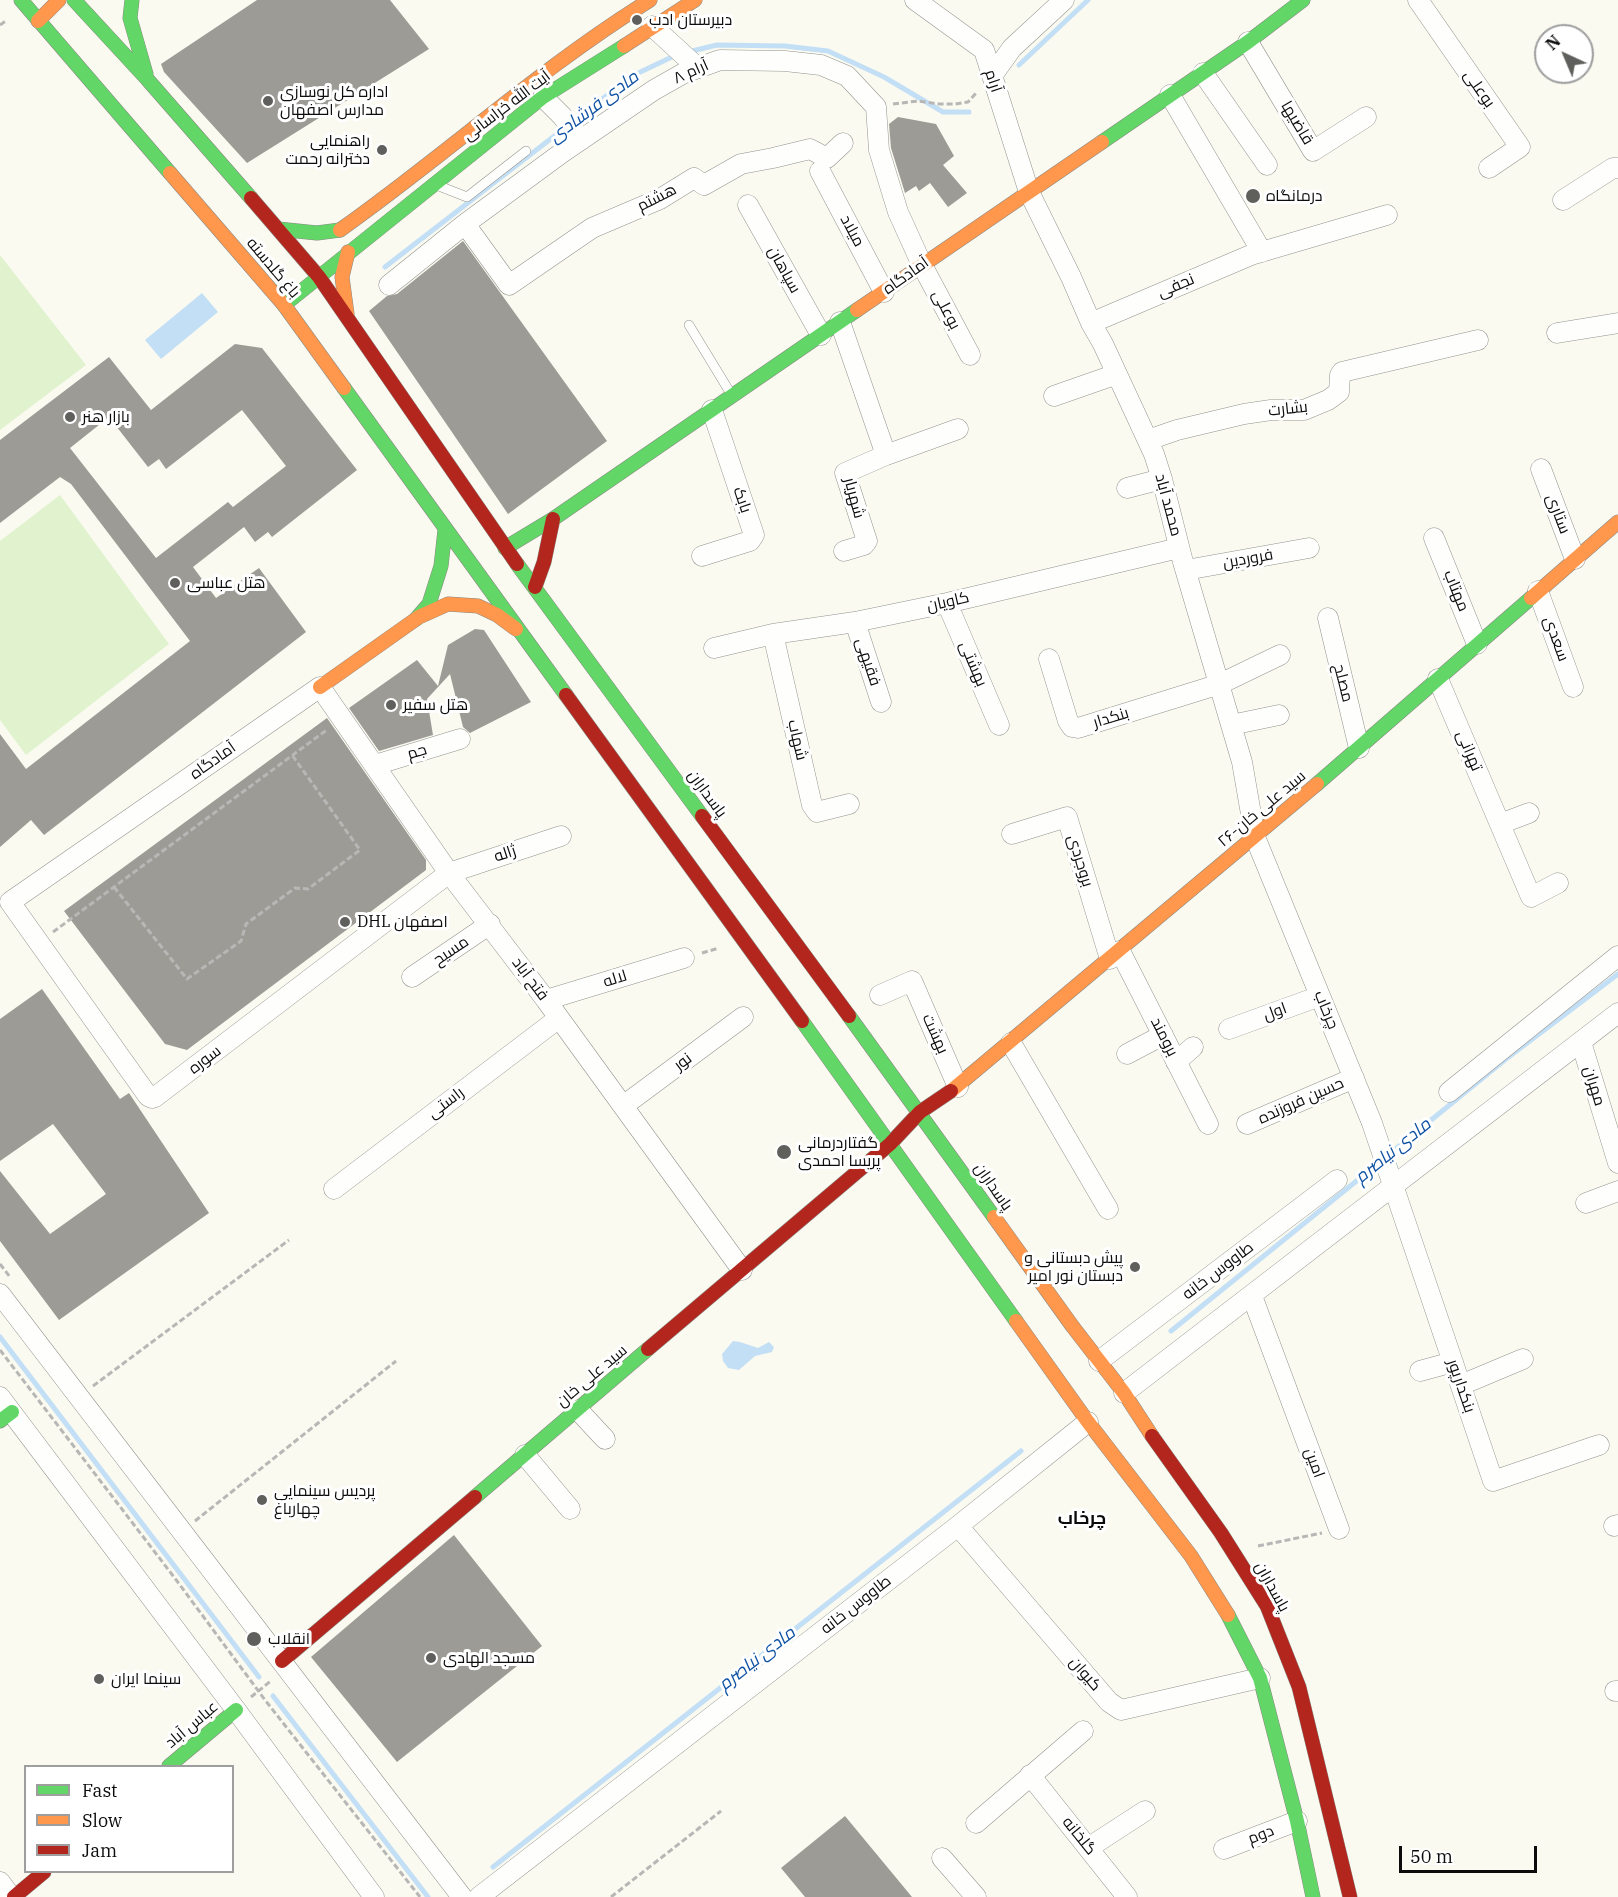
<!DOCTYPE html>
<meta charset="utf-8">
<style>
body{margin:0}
#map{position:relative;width:1618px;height:1897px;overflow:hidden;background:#fafaf0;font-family:"IBM Plex Serif",serif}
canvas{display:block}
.legend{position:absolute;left:24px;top:1765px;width:210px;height:108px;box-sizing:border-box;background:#fff;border:2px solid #9e9e9e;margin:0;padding:8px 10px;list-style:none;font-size:18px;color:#0c0c0c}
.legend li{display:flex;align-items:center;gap:12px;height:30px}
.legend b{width:30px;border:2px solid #9e9e9e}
.north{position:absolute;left:1534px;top:24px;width:60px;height:60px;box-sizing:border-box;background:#fff;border:2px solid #9e9e9e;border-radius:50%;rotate:316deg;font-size:16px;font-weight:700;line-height:24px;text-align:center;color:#0c0c0c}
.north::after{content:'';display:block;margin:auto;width:21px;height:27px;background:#5f5f5c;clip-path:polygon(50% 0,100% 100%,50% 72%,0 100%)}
.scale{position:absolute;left:1399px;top:1846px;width:138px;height:27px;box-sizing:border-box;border:3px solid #0c0c0c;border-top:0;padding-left:8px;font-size:18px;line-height:21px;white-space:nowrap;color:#0c0c0c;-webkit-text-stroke:4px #fff;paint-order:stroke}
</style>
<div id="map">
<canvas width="1618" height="1897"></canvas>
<ul class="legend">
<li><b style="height:8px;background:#63d668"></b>Fast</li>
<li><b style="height:8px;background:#ff974d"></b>Slow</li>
<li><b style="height:8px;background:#b3261e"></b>Jam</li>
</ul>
<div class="north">N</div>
<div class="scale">50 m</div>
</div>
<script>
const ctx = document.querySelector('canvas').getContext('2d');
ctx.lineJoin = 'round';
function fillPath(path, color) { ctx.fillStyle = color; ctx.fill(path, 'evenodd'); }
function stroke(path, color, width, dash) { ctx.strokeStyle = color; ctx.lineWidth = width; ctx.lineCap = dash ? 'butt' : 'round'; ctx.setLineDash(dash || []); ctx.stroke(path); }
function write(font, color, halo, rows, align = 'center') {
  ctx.font = font + ' "IBM Plex Serif",Cairo,serif'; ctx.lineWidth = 6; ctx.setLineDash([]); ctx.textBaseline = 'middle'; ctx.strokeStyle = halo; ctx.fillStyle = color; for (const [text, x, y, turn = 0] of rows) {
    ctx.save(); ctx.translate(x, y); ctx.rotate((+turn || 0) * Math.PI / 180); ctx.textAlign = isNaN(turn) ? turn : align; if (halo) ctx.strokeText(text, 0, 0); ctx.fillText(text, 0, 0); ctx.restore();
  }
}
const green = new Path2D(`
 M0 255 86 365 0 430Z
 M60 495 169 644 26 755 0 720V541Z`);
const water = new Path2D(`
 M202 293 218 312 161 359 145 340Z
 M733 1341 740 1342 758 1348 769 1342 774 1347 772 1352 755 1356 739 1370 728 1368 723 1361 722 1354Z`);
const stream = new Path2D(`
 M688 52 717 45 785 46 828 51 884 77 943 112H969
 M1019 65 1088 0
 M385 267 632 76 676 55
 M1387 1156 1506 1059 1618 974
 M1171 1331 1380 1162
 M0 1337 259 1677
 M273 1696 428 1897
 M493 1867 1021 1451`);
const building = new Path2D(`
 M257 0H390L429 49 247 163 164 72 161 64Z
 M898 117 936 124 954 156 943 165 967 193 948 207 930 183 919 191 916 186 905 193 891 148 889 124Z
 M463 241 607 441 508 514 369 311 387 296 397 294Z
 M235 344 262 348 357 470 272 537 268 532 255 542 244 527 193 567 216 598 259 568 306 632 44 835 31 820 0 847V734L26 769 190 641 71 484 60 477 0 523V440L109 357 151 410ZM242 410 286 466 233 507 228 502 156 558 70 448 109 417 148 467 159 459 166 469Z
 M475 629 484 630 531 702 470 733 463 727 450 674 427 699 433 735 379 751 349 708 417 660 438 686 448 645Z
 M327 718 426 860V870L187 1050 165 1044 64 911Z
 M42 989 120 1099 129 1093 209 1213 59 1320 0 1241V1171L50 1234 106 1194 53 1124 0 1161V1019Z
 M454 1535 542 1646 397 1762 311 1657Z
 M845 1816 912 1897H805L781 1868Z`);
const path = new Path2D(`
 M0 25 7 20
 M893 104 918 101 939 104H955L968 102 977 92
 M114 887 187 979 241 941 246 924 295 888 308 889 360 850 292 755
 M53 932 328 729
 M702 953 719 948
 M0 1264 10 1277
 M0 1350 177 1581 265 1700 420 1897
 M93 1386 289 1240
 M195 1521 396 1361
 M1258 1546 1322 1533
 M251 1697 272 1680
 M611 1897 721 1811`);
const lane = new Path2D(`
 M439 186 467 197 526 151
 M689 325 731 394`);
const street = new Path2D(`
 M915 0 984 50 1029 192 1071 277 1091 323 1103 344 1154 454 1162 479 1183 562 1242 762 1255 837 1372 1123 1493 1481 1599 1445
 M1418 0 1520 147 1489 168
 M652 26 698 68
 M1248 42 1313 151 1366 117
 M1203 73 1267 165
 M992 76 1012 48 1064 0
 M1170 95 1262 252
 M543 97 562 116 581 140
 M820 171 884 292
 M1563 200 1613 168H1618
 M748 205 821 335
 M465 224 509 285 592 228 660 199 694 178 704 185 741 164 773 158 810 149 827 158 843 143
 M389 285 465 224 563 152 654 90 684 73 720 60 785 61 821 65 847 76 876 107 879 150 898 212 922 265 970 355
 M840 322 886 455
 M1091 323 1251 255 1387 215
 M1557 333 1618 323
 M1054 396 1117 374
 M1148 440 1177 430 1244 414 1271 410H1304L1328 400 1339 392 1340 375 1342 372 1478 340
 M1541 469 1575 559
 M1127 488 1162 479
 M1434 538 1477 644
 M844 551 864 545 867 541 845 473 886 455 958 429
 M702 556 750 541 754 535 712 410
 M1186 570 1309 548
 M1538 591 1573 687
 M947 603 999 725
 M1328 618 1359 748
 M855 622 881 702
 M773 634 812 805 817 812 849 804
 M714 648 773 634 855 622 947 603 1179 548
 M1049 659 1068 721 1072 727 1078 728 1220 684 1280 655
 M1438 679 1531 897 1558 883
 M1231 725 1279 715
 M375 765 460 739
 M1500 824 1529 813
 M1012 834 1067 817 1110 959
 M561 836 449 873 155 1097 152 1098 148 1096 10 902 320 687 449 873 546 1000 742 1270
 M1120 951 1208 1124
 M412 977 490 924
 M880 995 912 981 958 1087
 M546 1000 684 958
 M1229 1029 1320 996
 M1581 1042 1618 1163
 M1011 1043 1108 1209
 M1127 1054 1163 1035
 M1176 1062 1193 1047
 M1449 1092 1618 956
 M623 1106 743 1017
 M1247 1124 1354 1078
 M334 1189 559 1018
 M1586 1203 1618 1191
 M0 1294 462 1897
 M1252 1296 1339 1529
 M1099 1361 1337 1180
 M1420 1371 1453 1362
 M1461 1385 1523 1359
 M1124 1393 1618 1013
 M0 1397 236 1710 374 1897
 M578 1410 605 1439
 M525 1455 570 1509
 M958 1526 1109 1702 1121 1710 1260 1678
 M1614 1526 1618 1525
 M1615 1691H1618
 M1030 1775 1127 1897
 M976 1823 1083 1731
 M1088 1848 1145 1811
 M1224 1849 1297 1821
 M942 1858 976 1897
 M0 1882 11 1897
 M479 1897 958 1526 1088 1422`);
const fast = new Path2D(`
 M21 0 170 173
 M74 0 147 79 251 198
 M132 0 130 18 146 74
 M1102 142 1248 42 1303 0
 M278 229 317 233 340 230
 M284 305 543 97 624 46
 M344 388 566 695
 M505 548 553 519 857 310
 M517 564 702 816
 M416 619 429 604 441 566 445 530
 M1317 784 1531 598
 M849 1016 994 1217
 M802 1021 1016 1321
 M0 1421 12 1412
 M475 1497 648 1349
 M1228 1615 1260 1678 1297 1821 1313 1897
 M169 1766 236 1710`);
const slow = new Path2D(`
 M38 21 59 0
 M624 46 695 0
 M170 173 284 305 344 388
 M340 230C445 156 540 68 650 0
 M857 310 1102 142
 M347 314 342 277 348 252
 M1531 598 1618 522
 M320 687 419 617 448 604 478 606 497 615 516 629
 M951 1091 1317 784
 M994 1217 1073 1327 1124 1393 1152 1436
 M1016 1321 1088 1422 1191 1556 1228 1615`);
const jam = new Path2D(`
 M251 198 319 277 517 564
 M535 587 544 562 553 519
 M566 695 802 1021
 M702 816 849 1016
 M648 1349 890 1144 920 1112 951 1091
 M1152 1436 1221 1533 1267 1606 1299 1687 1350 1897
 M282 1661 475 1497
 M14 1897 44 1872`);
const markers = [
 [637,20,6,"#5f5f5c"],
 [268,101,6,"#5f5f5c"],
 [382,150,6,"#5f5f5c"],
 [1253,196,8,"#5f5f5c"],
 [70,417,6,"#5f5f5c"],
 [175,583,6,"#5f5f5c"],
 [391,705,6,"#5f5f5c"],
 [345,922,6,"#5f5f5c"],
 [784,1152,8,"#5f5f5c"],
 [1135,1267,6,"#5f5f5c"],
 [262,1500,6,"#5f5f5c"],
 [254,1639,8,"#5f5f5c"],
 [431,1658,6,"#5f5f5c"],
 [99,1679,6,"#5f5f5c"]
];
const poiNames = [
 ["دبیرستان ادب",649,20],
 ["اداره کل نوسازی",280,92],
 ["مدارس اصفهان",280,110],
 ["راهنمایی",370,141,"right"],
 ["دخترانه رحمت",370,159,"right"],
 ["درمانگاه",1266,196],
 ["بازار هنر",82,417],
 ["هتل عباسی",187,583],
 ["هتل سفیر",403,705],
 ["DHL اصفهان",357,922],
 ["گفتاردرمانی",798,1143],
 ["پریسا احمدی",798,1161],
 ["پیش دبستانی و",1123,1258,"right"],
 ["دبستان نور امیر",1123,1276,"right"],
 ["پردیس سینمایی",274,1491],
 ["چهارباغ",274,1509],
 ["انقلاب",268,1639],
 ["مسجد الهادی",443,1658],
 ["سینما ایران",111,1679]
];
const streetNames = [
 ["۸ آرام",691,72,-24],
 ["آرام",993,81,72],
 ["بوعلی",1479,89,55],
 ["آیت الله خراسانی",507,106,-37],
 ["قاضیها",1297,123,59],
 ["هشتم",657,198,-27],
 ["میلاد",852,231,62],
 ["باغ گلدسته",273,268,50],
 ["سپاهان",784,270,61],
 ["آمادگاه",906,276,-35],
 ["نجفی",1176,286,-23],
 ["بوعلی",946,310,62],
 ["بشارت",1288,409,-6],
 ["شهریار",854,498,75],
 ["بابک",742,500,71],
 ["محمد آباد",1168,505,75],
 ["ستاری",1558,514,69],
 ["فروردین",1248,559,-10],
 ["مهتاب",1456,591,68],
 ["کاویان",948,602,-13],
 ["سعدی",1556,639,70],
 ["فقیهی",868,662,72],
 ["بهشتی",973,664,67],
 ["مصلح",1343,683,76],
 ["بنکدار",1111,718,-17],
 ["شهاب",797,740,77],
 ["تهرانی",1469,751,67],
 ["جم",417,752,-17],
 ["آمادگاه",213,761,-35],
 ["پاسداران",707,794,54],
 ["۲۶-سید علی خان",1262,809,-40],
 ["ژاله",505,854,-18],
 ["بروجردی",1080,861,73],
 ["مسیح",451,951,-34],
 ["فتح آباد",530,979,53],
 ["لاله",615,979,-17],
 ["چرخاب",1326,1010,68],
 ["اول",1275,1012,-20],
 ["بهشت",935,1034,66],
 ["برومند",1164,1037,63],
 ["سوره",205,1060,-37],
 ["نور",683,1062,-37],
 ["مهران",1594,1086,73],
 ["حسین فروزنده",1301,1101,-24],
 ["راستی",446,1103,-37],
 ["پاسداران",993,1187,55],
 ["طاووس خانه",1218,1271,-37],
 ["سید علی خان",592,1376,-40],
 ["بنکدارپور",1461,1386,71],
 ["امین",1314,1463,70],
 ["پاسداران",1272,1587,61],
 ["طاووس خانه",856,1605,-38],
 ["کیوان",1085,1674,49],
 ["عباس آباد",192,1725,-40],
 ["دوم",1261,1835,-21],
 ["گلخانه",1079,1836,51]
];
const waterNames = [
 ["مادی فرشادی",594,107,-37],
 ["مادی نیاصرم",1393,1151,-39],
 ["مادی نیاصرم",757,1659,-38]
];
const neighbourhoodNames = [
 ["چرخاب",1082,1519]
];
fillPath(green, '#e0f2ce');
fillPath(water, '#c3dff6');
stroke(stream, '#c3dff6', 5);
fillPath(building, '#9d9b96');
stroke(lane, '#93938f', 10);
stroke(street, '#93938f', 21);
stroke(fast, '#8a8a85', 15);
stroke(slow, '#8a8a85', 15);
stroke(jam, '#8a8a85', 15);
stroke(path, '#b7b7b5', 3, [6, 3]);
stroke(lane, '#fefefd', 9);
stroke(street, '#fefefd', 20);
stroke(fast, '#63d668', 14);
stroke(slow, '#ff974d', 14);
stroke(jam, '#b3261e', 14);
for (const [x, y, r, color] of markers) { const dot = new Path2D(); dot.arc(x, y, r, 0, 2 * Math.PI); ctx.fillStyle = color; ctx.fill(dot); stroke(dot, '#fff', 2); }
write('16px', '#0c0c0c', '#fff', poiNames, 'left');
write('16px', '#0c0c0c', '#fff', streetNames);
write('italic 18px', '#0f52a4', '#fff', waterNames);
write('bold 18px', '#0c0c0c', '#fff', neighbourhoodNames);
</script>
